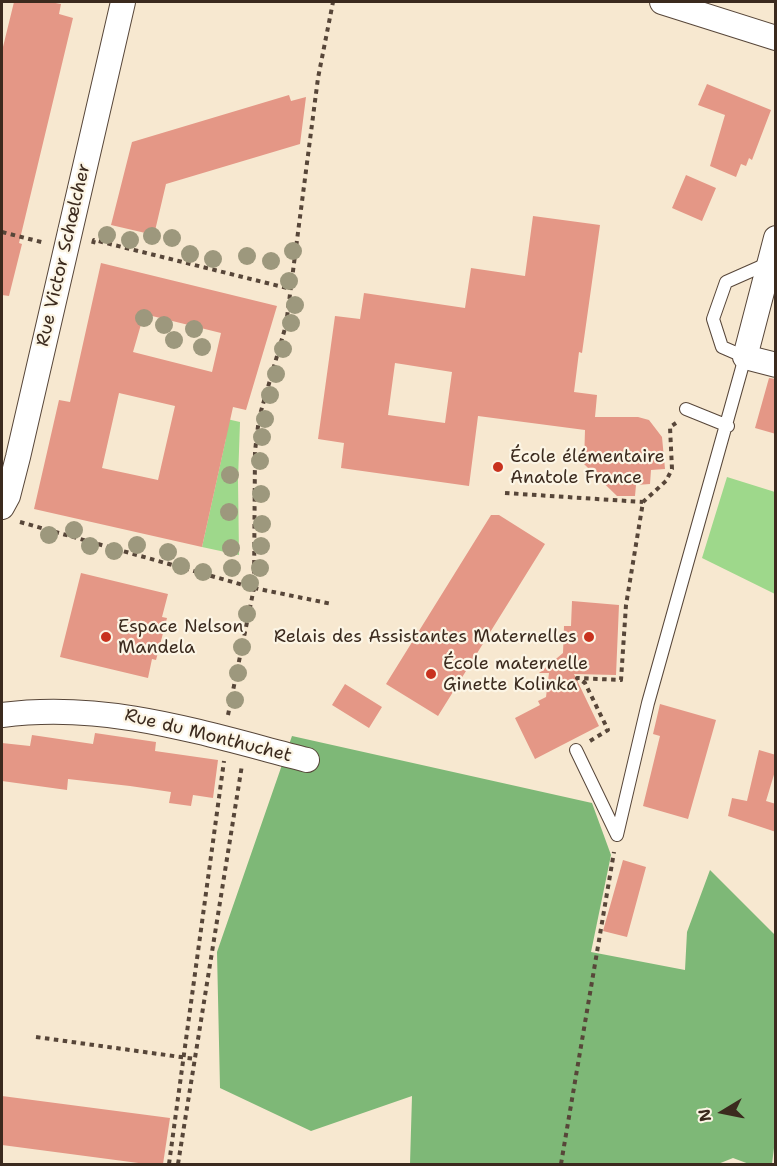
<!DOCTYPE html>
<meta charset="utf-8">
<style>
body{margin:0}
#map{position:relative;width:777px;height:1166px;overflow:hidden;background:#f7e8d0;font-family:"Shantell Sans",sans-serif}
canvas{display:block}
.frame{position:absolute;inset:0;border:3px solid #3b2a1e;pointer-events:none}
.north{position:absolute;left:693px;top:1082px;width:60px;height:60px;-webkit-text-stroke:4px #fcf5e5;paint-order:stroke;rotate:260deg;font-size:16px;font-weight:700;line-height:24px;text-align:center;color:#3b2a1e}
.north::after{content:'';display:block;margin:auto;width:21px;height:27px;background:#3b2a1e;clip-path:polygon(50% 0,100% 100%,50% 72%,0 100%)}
</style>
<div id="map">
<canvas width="777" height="1166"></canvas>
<div class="frame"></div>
<div class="north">N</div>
</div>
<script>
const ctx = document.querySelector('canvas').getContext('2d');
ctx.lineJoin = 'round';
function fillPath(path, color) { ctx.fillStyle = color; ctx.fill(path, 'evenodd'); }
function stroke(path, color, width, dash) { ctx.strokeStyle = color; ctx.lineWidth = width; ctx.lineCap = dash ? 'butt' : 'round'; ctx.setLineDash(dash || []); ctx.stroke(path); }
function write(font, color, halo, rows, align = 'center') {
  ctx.font = font + ' "Shantell Sans",sans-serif'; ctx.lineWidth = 4.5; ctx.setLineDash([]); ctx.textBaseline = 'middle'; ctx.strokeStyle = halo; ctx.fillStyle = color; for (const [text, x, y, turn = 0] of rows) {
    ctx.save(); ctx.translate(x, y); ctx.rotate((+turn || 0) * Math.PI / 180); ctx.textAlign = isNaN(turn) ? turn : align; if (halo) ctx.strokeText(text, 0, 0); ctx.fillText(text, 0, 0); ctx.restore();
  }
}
const green = new Path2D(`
 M205 414 240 422 238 480 239 555 202 547 226 438Z
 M727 477 775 492V594L702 558Z`);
const forest = new Path2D(`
 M292 736 592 803 611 855 591 952 685 970 687 932 710 870 775 935 776 1132 772 1164H749L733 1158 718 1164H410L412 1096 311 1131 220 1088 217 952Z`);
const building = new Path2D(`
 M14 2H50L61 4 59 14 73 18 19 243 22 244 9 296 2 295V51Z
 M707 84 771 110 752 160 749 158 746 166 741 164 736 177 710 166 725 115 698 105Z
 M289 95 291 101 306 97 300 144 166 184 154 235 111 225 132 142Z
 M686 175 716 188 702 221 672 208Z
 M533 216 600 225 582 353 579 352 574 392 597 395 595 417H638L649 420 662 437 665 469 651 470 650 484 636 485 635 496H617L584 464 585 430 478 416 469 486 341 468 344 443 318 439 335 316 360 319 364 293 465 308 471 268 525 276ZM395 363 452 372 445 423 388 415Z
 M101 263 277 306 246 410 233 407 202 547 34 509 59 400 70 402ZM144 314 221 333 212 372 133 352ZM119 393 175 406 158 480 102 468Z
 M769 378 776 379V434L755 428Z
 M491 515H499L545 544 438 716 386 684Z
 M81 573 168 594 162 617 167 618 156 660 152 659 148 678 60 657Z
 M572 601 619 605 616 675 574 674 599 726 535 759 515 718 540 705 538 701 546 697 549 673H539L563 653 564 626H571Z
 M345 684 382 707 369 728 332 705Z
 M660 704 716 720 688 819 643 806 660 736 653 734Z
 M95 733 156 742 155 751 218 760 213 798 193 795 191 806 169 803 171 792 130 786 68 779 67 790 2 781V743L30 746 32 735 93 744Z
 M759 750 776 755V768L766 801 776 804V832L728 816 732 798 747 801Z
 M623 860 646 867 627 937 603 931Z
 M2 1096 170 1118 163 1164H146L2 1145Z`);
const path = new Path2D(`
 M2 232 45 243
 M93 244 94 240 291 289
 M505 493 643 502
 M20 522 254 588 332 604
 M228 715 254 588 255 451 259 418 286 325 318 78 333 2
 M590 741 608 730 585 683 577 678 621 680 626 605 643 502 666 481 672 469 670 427 676 423
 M36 1037 195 1059
 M169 1164 224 761
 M178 1164 242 765
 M561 1164 614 852`);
const lane = new Path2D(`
 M686 409 728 426
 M576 750 617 835
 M617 835 648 703 745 357 722 347 713 319 726 282 769 263`);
const street = new Path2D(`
 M662 2 776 38
 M776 238 745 357 776 365
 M2 507 8 496 18 457 123 2
 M2 715C109 701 205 734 307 760`);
const trees = [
 [107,235],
 [152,236],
 [172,238],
 [130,240],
 [293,251],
 [190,254],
 [247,256],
 [213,259],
 [271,261],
 [289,281],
 [295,305],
 [144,318],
 [291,323],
 [164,325],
 [194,329],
 [174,340],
 [202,347],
 [283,349],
 [276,374],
 [270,395],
 [265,419],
 [262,437],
 [260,461],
 [230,475],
 [261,494],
 [229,512],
 [262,524],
 [74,530],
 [49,535],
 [137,545],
 [90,546],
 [261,546],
 [231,548],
 [114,551],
 [168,552],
 [181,566],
 [232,568],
 [260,568],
 [203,572],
 [250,583],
 [247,614],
 [242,647],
 [238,673],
 [235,700]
];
const markers = [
 [498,467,6,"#c8321e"],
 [106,637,6,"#c8321e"],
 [589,637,6,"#c8321e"],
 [431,674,6,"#c8321e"]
];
const streetNames = [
 ["Rue Victor Schœlcher",64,255,-77],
 ["Rue du Monthuchet",208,736,14]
];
const poiNames = [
 ["École élémentaire",510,457],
 ["Anatole France",510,478],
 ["Espace Nelson",118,627],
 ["Mandela",118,648],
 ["Relais des Assistantes Maternelles",577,637,"right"],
 ["École maternelle",443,664],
 ["Ginette Kolinka",443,685]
];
fillPath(green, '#9ed88b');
fillPath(forest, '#7eb877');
fillPath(building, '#e49786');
stroke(lane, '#574639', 14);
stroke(street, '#574639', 26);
stroke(path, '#574639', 4, [4.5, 4.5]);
stroke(lane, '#fff', 12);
stroke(street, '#fff', 24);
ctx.fillStyle = '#9d987d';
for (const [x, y] of trees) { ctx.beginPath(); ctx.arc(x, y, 9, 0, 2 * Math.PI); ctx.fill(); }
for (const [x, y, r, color] of markers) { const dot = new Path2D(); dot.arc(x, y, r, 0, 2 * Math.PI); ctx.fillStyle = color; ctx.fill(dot); stroke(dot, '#fcf5e5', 2); }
write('18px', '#3b2a1e', '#fcf5e5', streetNames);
write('18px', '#3b2a1e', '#fcf5e5', poiNames, 'left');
</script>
